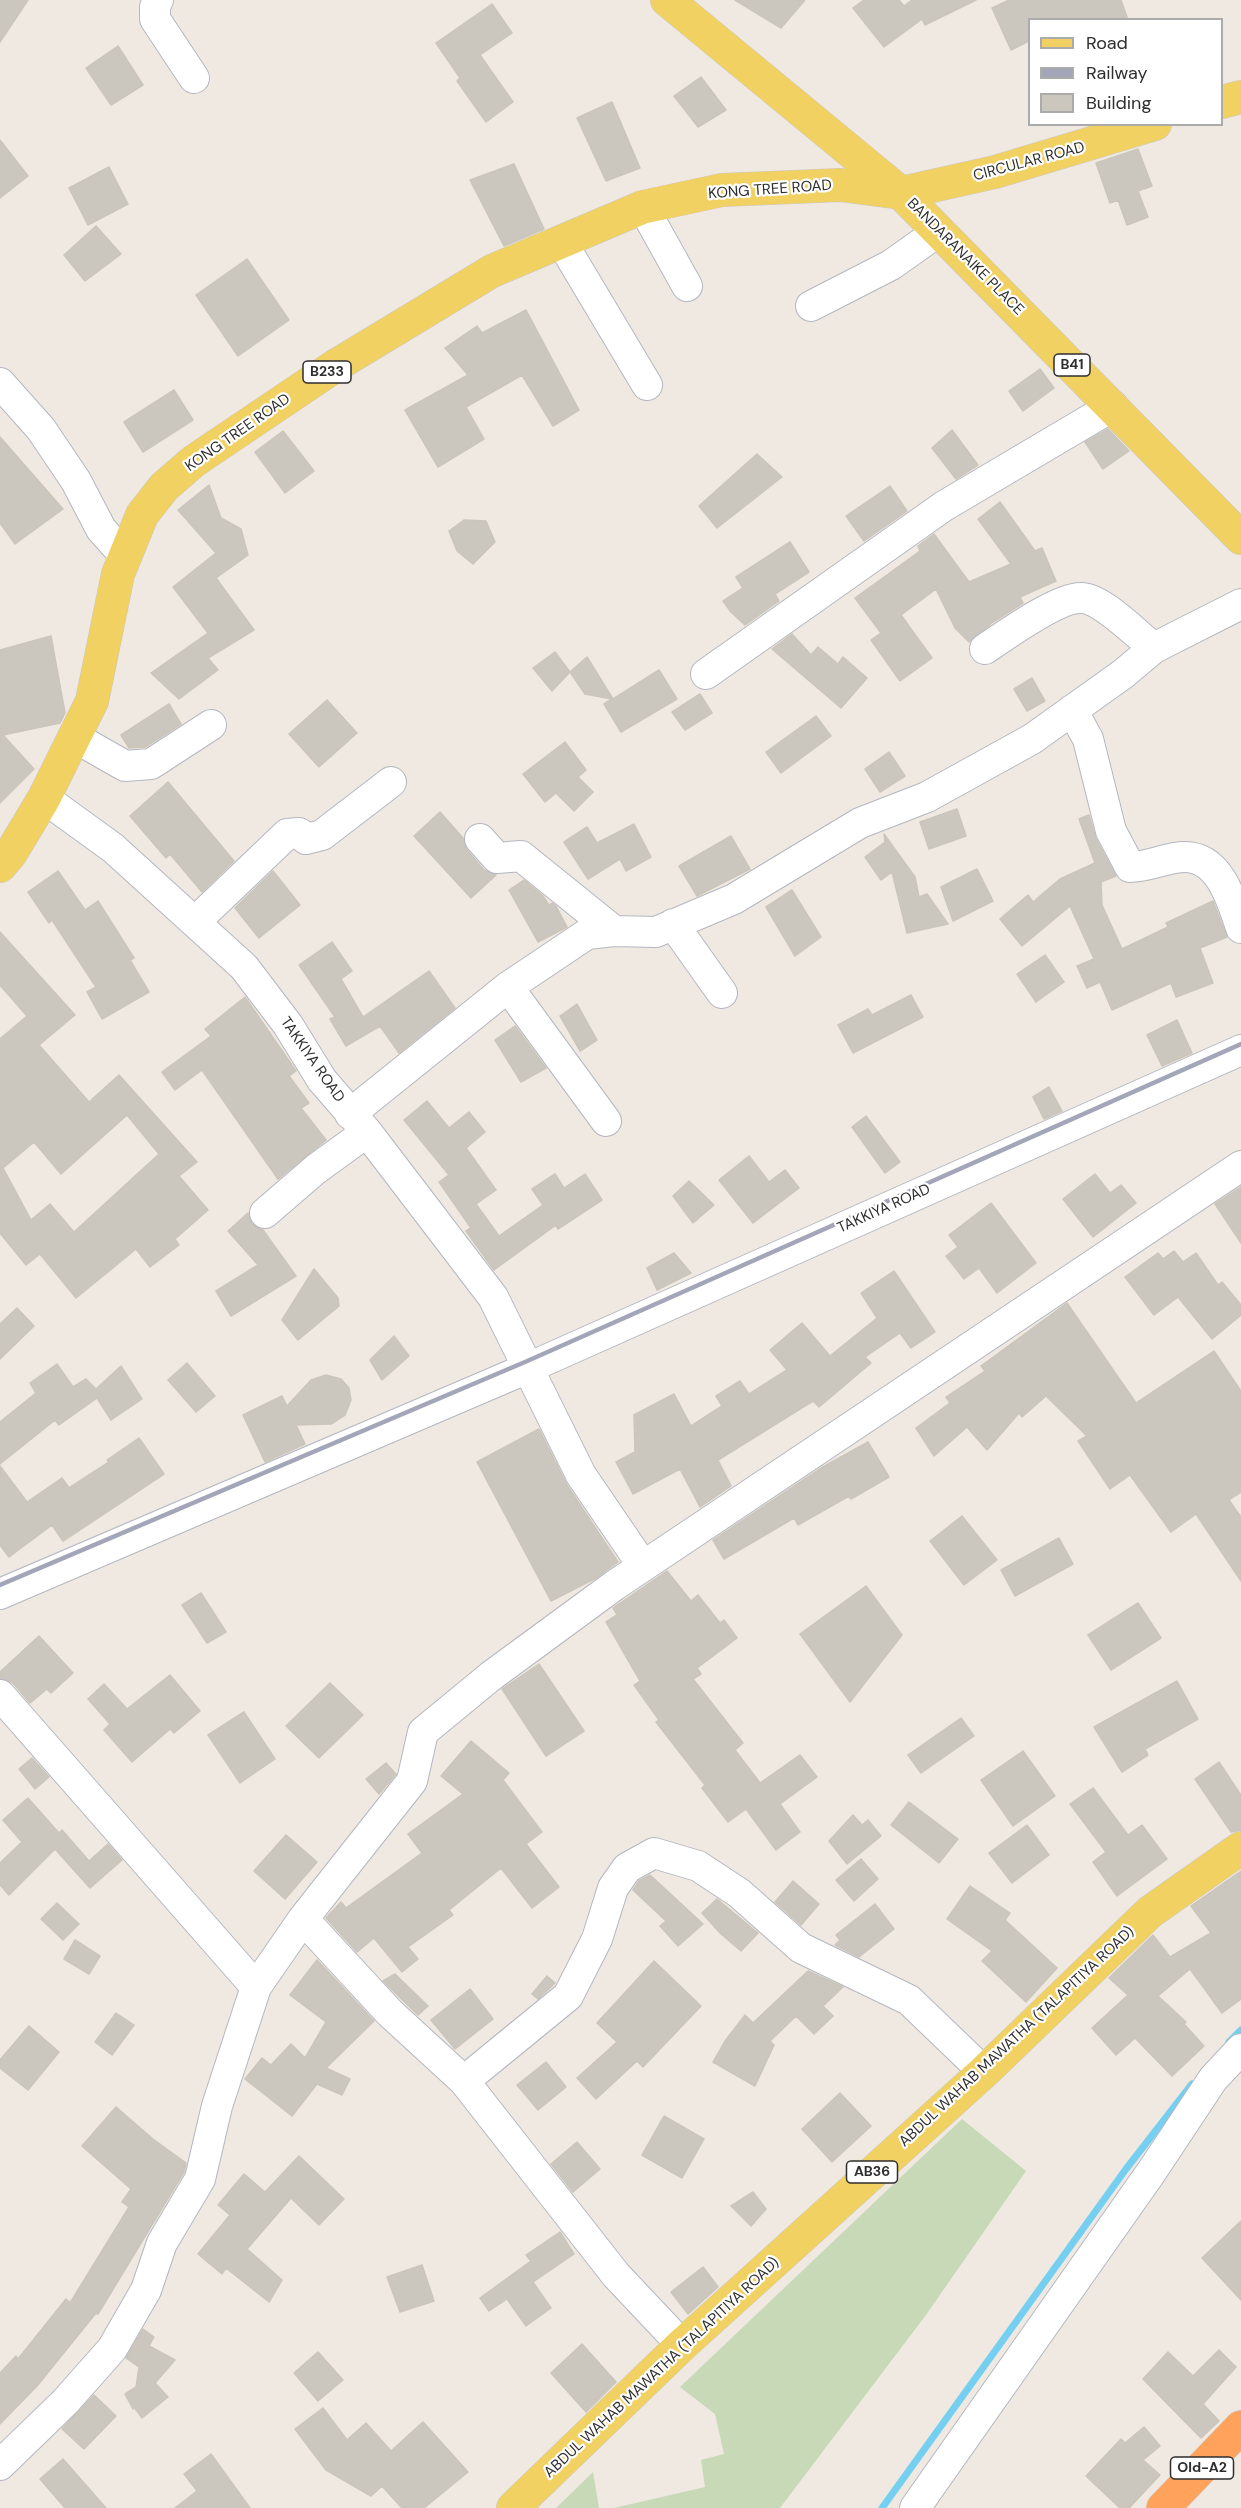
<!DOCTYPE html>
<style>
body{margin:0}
#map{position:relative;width:1241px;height:2508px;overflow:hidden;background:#efe9e1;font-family:"DM Sans",sans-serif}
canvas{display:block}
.legend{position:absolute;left:1028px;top:18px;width:195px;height:108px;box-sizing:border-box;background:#fff;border:2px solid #ababab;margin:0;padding:8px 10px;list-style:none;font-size:18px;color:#2e2e2e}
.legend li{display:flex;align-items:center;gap:12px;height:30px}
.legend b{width:30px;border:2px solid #ababab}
</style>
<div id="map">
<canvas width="1241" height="2508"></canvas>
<ul class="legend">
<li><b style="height:8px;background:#f2d163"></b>Road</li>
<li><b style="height:8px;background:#a3a6b8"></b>Railway</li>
<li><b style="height:16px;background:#cbc7bf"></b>Building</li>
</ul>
</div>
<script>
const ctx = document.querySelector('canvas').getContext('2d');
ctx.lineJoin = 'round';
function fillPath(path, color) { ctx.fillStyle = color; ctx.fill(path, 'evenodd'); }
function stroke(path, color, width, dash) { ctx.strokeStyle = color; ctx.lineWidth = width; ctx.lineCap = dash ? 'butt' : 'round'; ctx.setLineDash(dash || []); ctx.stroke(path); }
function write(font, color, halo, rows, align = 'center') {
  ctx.font = font + ' "DM Sans",sans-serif'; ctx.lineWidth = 4.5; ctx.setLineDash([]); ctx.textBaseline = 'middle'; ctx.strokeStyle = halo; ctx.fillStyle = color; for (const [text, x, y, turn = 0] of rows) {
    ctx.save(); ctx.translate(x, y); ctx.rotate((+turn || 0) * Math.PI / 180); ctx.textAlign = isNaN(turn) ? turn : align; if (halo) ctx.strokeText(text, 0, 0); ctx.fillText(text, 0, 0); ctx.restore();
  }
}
const cemetery = new Path2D(`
 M962 2119 1026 2171 926 2315 780 2508H614L705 2487 701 2460 724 2454 715 2414 680 2387Z
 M593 2472 599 2508H556Z`);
const stream = new Path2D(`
 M1229 2042 1241 2030
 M882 2508 1126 2169 1192 2084`);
const building = new Path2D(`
 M0 0H28L0 42Z
 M735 0H805L781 28Z
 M864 0H899L904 6 912 0H976L925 25 922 19 884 47 853 8Z
 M1009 0H1121L1128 20H1029V41L1011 50 992 8Z
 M492 4 512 33 480 55 513 102 486 122 457 81 460 78 436 43Z
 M118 46 143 85 111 105 86 68Z
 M701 77 726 110 698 127 674 96Z
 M612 102 640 168 606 181 577 118Z
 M0 140 28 176 0 198Z
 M1138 149 1152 186 1138 191 1148 217 1127 225 1118 200 1110 203 1096 163Z
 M514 164 544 229 504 246 470 180Z
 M109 167 128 204 88 225 69 188Z
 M96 226 121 254 85 281 64 255Z
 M247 259 289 320 238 356 196 295Z
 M526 310 579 410 553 426 522 375 466 407 484 439 438 467 405 410 468 375 445 348 477 326 482 333Z
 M1040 369 1054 388 1023 411 1009 391Z
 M174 390 193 420 143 452 124 422Z
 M1108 429 1129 451 1103 469 1085 442Z
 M952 430 978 465 956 479 932 448Z
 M283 431 314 471 285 493 255 452Z
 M0 437 63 509 15 544 0 523Z
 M757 454 782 477 717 528 699 506Z
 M209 485 221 518 241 529 248 555 216 578 254 630 208 658 218 670 179 699 151 673 208 633 173 587 216 553 178 510Z
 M890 486 907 511 864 541 846 516Z
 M1000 502 1035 551 1042 548 1056 581 1020 597 1023 603 993 622 969 642 955 628 936 589 901 615 932 658 900 681 871 640 881 633 855 598 920 551 918 546 934 534 969 582 1011 564 978 519Z
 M464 520 486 521 495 542 473 564 457 551 449 531Z
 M790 542 809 572 775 594 779 601 745 625 731 612 723 601 743 588 736 577Z
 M792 634 811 655 818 647 838 664 843 657 867 678 841 708 772 649Z
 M51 636 65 713 60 723 3 735 34 769 0 803V650Z
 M555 652 570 672 552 691 533 668Z
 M587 657 613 699 659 670 677 699 621 732 604 704 612 699 585 694 570 672Z
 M1032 678 1045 701 1027 711 1014 689Z
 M700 694 712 713 685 730 672 712Z
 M327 700 357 733 319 767 289 734Z
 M169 704 181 724 145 747 129 748 121 735Z
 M816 716 831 736 781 773 766 752Z
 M565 742 586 770 578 777 593 792 574 811 556 793 545 802 523 774Z
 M889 752 905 776 880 792 865 769Z
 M168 782 234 861 202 892 170 854 166 858 130 816Z
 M957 809 966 836 929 849 920 822Z
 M440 812 463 838 467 850 484 870 496 875 471 898 414 836Z
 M1089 815 1096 839 1116 876 1101 882 1102 905 1122 949 1168 927 1166 923 1213 901 1227 937 1200 948 1213 983 1176 997 1171 983 1112 1010 1100 982 1087 988 1077 966 1094 959 1070 906 1022 946 1000 919 1028 895 1033 902 1060 879 1095 863 1079 819Z
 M634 824 651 857 626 871 620 859 588 879 564 842 587 827 597 843Z
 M884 834 915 877 919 897 927 894 948 924 907 933 892 872 881 880 865 857 885 842Z
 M731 836 750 869 697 896 679 866Z
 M977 869 993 901 953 921 941 887Z
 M58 871 85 910 98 901 134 958 130 960 149 992 102 1019 87 992 96 987 52 920 49 923 28 892Z
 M273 871 300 905 259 938 235 908Z
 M524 880 543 896 549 905 552 903 556 906 567 927 538 942 509 890Z
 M792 890 821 937 795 956 766 907Z
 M0 932 75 1015 39 1045 89 1102 119 1075 197 1162 179 1176 208 1210 175 1239 179 1245 150 1267 136 1249 76 1298 40 1254 26 1265 0 1233V1039L27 1016 0 985ZM127 1115 159 1154 74 1232 50 1204 31 1220 3 1168 34 1142 61 1174Z
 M332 942 352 971 341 979 363 1017 429 971 455 1008 399 1053 380 1026 346 1046 330 1019 335 1017 299 965Z
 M1045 955 1064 982 1036 1002 1017 974Z
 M911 995 923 1017 853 1053 838 1025 868 1009 872 1015Z
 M245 997 296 1071 289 1076 309 1103 301 1108 326 1140 278 1179 202 1070 175 1090 162 1072 211 1036 205 1029Z
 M577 1004 597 1040 580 1051 560 1016Z
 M1177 1020 1192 1053 1162 1066 1147 1035Z
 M515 1026 546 1068 521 1082 495 1040Z
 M1049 1087 1062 1111 1044 1119 1033 1097Z
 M427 1101 449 1128 469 1112 485 1132 466 1148 496 1190 476 1204 499 1236 543 1205 532 1189 555 1174 564 1188 585 1174 602 1200 558 1229 556 1225 494 1270 466 1231 471 1228 439 1182 449 1175 404 1120Z
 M866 1116 900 1162 885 1173 852 1127Z
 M749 1156 769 1182 785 1170 799 1188 753 1223 719 1180Z
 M1095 1174 1110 1193 1121 1185 1136 1203 1093 1237 1063 1199Z
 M689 1181 714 1205 693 1223 673 1196Z
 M1241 1187V1243L1215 1204Z
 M991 1203 1036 1263 997 1293 979 1268 964 1279 946 1256 958 1247 949 1235Z
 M248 1213 252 1224 263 1230 296 1276 231 1316 216 1291 258 1265 228 1231Z
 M1174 1251 1183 1262 1196 1253 1218 1285 1222 1282 1241 1305V1315L1212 1339 1178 1297 1154 1315 1125 1277 1158 1253 1163 1259Z
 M674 1253 691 1273 657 1290 647 1268Z
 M314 1269 338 1298 339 1306 298 1340 282 1320Z
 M894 1271 935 1332 911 1348 900 1333 865 1357 871 1363 819 1407 813 1401 718 1460 731 1486 700 1507 680 1469 633 1494 616 1462 635 1452 634 1415 674 1394 691 1426 722 1406 716 1396 740 1381 749 1394 787 1370 770 1350 802 1323 830 1356 877 1318 861 1293Z
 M1067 1303 1136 1403 1214 1351 1241 1391V1492L1229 1500 1241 1517V1581L1196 1514 1171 1532 1130 1475 1110 1489 1078 1441 1087 1436 1046 1396 1022 1417 1019 1413 987 1450 967 1427 934 1456 916 1428 950 1403 946 1397 985 1371 981 1366Z
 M17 1308 34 1326 0 1359V1324Z
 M394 1336 409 1356 382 1380 370 1360Z
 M187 1363 215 1396 196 1412 168 1380Z
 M57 1364 73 1387 86 1379 96 1389 121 1366 142 1399 111 1420 97 1398 59 1425 55 1420 0 1464V1422L36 1393 30 1383Z
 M326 1375 341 1379 349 1388 351 1400 345 1415 331 1424 296 1425 305 1444 265 1462 243 1415 282 1396 287 1406 311 1380Z
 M539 1429 567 1485 618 1562 596 1578 551 1601 477 1462Z
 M139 1438 164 1474 63 1541 52 1525 9 1557 0 1545V1466L27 1502 62 1478 69 1488 109 1462 107 1460Z
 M868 1442 889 1477 851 1499 849 1496 798 1525 794 1518 724 1559 713 1540 821 1468Z
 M962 1516 997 1560 964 1585 930 1541Z
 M1059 1538 1073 1564 1015 1596 1001 1570Z
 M667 1571 691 1601 698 1595 720 1623 724 1620 737 1638 697 1668 701 1674 693 1679 743 1743 735 1750 760 1783 800 1755 817 1777 780 1804 800 1832 776 1850 746 1809 728 1822 702 1788 705 1785 656 1722 659 1720 634 1685 640 1681 606 1622 617 1615 613 1608Z
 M866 1586 902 1635 850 1702 800 1634Z
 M201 1593 226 1632 207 1643 182 1605Z
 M1138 1603 1161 1638 1111 1670 1088 1635Z
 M39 1636 73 1673 51 1693 47 1689 30 1703 13 1683 0 1678V1672Z
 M539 1664 584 1731 546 1756 502 1689Z
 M170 1675 200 1711 174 1733 170 1729 132 1762 104 1730 110 1724 88 1699 104 1684 127 1709Z
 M1177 1681 1198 1719 1145 1749 1148 1755 1122 1772 1094 1727Z
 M330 1683 363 1715 319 1758 286 1726Z
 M244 1712 275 1759 240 1783 208 1735Z
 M961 1718 974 1736 921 1773 908 1755Z
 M471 1741 509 1773 503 1780 542 1832 526 1844 559 1887 532 1908 501 1868 449 1910 453 1915 408 1947 418 1959 402 1972 374 1938 357 1952 326 1918 341 1902 346 1908 422 1853 408 1834 463 1794 441 1776Z
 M1023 1751 1055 1796 1013 1826 981 1780Z
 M32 1758 49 1777 35 1789 19 1769Z
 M1219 1762 1241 1795V1830L1231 1832 1195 1779Z
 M386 1763 396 1774 379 1794 366 1779Z
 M1093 1788 1128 1835 1142 1825 1167 1859 1117 1896 1093 1862 1106 1852 1070 1804Z
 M28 1798 59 1833 62 1830 89 1861 108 1844 122 1860 90 1888 55 1849 9 1895 0 1885V1863L22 1842 3 1820Z
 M909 1802 958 1839 939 1863 891 1825Z
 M853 1815 862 1825 868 1820 881 1836 847 1864 829 1841Z
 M1027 1825 1049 1855 1012 1883 989 1853Z
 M286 1835 317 1862 285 1899 254 1871Z
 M861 1859 878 1879 854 1901 836 1880Z
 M1241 1871V1999L1222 2013 1190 1969 1158 1996 1186 2022 1184 2024 1204 2046 1172 2076 1135 2038 1116 2055 1092 2028 1128 1995 1109 1978 1153 1935 1170 1957 1211 1933 1191 1906Z
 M650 1875 703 1924 678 1946 660 1926 666 1921 633 1890 639 1881Z
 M793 1881 819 1904 801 1925 775 1902Z
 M970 1886 1010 1913 1005 1920 1057 1968 1026 2002 982 1961 992 1951 947 1919Z
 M717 1899 758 1933 741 1951 720 1933 702 1913Z
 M57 1903 79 1924 63 1940 41 1919Z
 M875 1904 894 1929 859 1957 835 1945 840 1940 836 1935Z
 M75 1940 100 1956 89 1974 64 1959Z
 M317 1960 374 2021 326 2068 350 2079 342 2095 317 2084 292 2116 245 2079 262 2058 271 2065 291 2044 305 2058 326 2022 290 1995Z
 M654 1961 701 2006 643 2067 637 2061 596 2099 577 2078 617 2042 597 2023Z
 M808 1971 843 1987 823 2006 833 2016 814 2034 796 2016 770 2041 774 2045 755 2086 713 2062 725 2041 745 2015 753 2023Z
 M395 1974 428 2006 418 2015 383 1981Z
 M547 1976 555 1983 538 1999 532 1994Z
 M470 1989 493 2019 455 2049 431 2020Z
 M116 2013 134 2025 112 2055 95 2042Z
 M29 2026 59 2052 28 2090 0 2068V2060Z
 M546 2062 566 2087 538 2110 517 2085Z
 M840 2093 871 2126 832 2162 802 2129Z
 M116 2107 153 2139 186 2163 184 2172 98 2314 96 2313 37 2386 0 2424V2373L16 2356 18 2359 66 2299 70 2303 129 2207 122 2202 131 2189 82 2146Z
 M664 2116 704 2139 682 2178 642 2155Z
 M577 2142 600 2169 573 2192 551 2164Z
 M299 2156 344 2199 319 2225 291 2198 247 2249 282 2280 269 2302 226 2268 222 2274 198 2254 230 2215 218 2205 244 2174 265 2192Z
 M753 2192 766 2209 751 2226 731 2206Z
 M1241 2221V2300L1202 2258Z
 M560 2232 574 2254 533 2282 551 2308 526 2326 507 2299 489 2311 480 2298 531 2261 526 2255Z
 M422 2265 434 2301 400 2312 387 2277Z
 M703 2267 718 2287 688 2314 671 2292Z
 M143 2329 154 2337 149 2346 175 2360 155 2383 168 2397 142 2418 134 2407 133 2409 125 2394 136 2387 139 2367 126 2358Z
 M582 2344 616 2382 586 2412 551 2373Z
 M1219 2350 1236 2367 1203 2404 1219 2421 1201 2438 1143 2379 1168 2352 1193 2376Z
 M318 2352 343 2380 318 2401 294 2373Z
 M94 2395 116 2416 84 2449 62 2429Z
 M323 2408 347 2440 366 2423 391 2451 423 2422 468 2472 424 2508H402L382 2486 371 2496 326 2470 295 2429Z
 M1144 2427 1160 2446 1143 2460 1160 2475 1129 2508H1120L1086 2476 1121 2439 1125 2443Z
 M211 2454 250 2508H175L197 2491 184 2474Z
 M63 2459 106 2508H65L40 2479Z`);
const minor = new Path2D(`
 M158 0 155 7V19L194 78
 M643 207 687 286
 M561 241 647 385
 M811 306 891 265 939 231
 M0 383 41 429 76 481 101 529 125 556
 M985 649C1004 636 1060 596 1082 598 1103 599 1137 635 1154 648
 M706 674 944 506 1113 406
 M1072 710 1088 739 1111 831 1130 867C1149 867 1167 857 1185 857 1220 857 1232 901 1241 928
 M76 738 125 766 151 764 211 725
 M44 798 113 848 244 967 288 1025 322 1080 367 1132 493 1297 528 1368 1241 1050
 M480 839 497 858 521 856 614 931
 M196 921 287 834 299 833 306 839 322 835 391 782
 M673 924 722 993
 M508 987 606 1121
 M350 1114 508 987 587 934 614 931 656 932 734 899 860 823 927 797 1032 739 1123 674 1154 648 1241 604
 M265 1213 316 1169 367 1132
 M0 1594 528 1368 581 1475 643 1566
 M0 1695 256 1987
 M303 1919 390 2013 464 2081 616 2275 682 2345
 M464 2081 568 1996 597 1939 613 1888 627 1868 654 1853 698 1866 739 1893 801 1948 909 2000 984 2072
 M0 2465 65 2402 112 2349 146 2290 162 2243 200 2179 217 2106 256 1987 303 1919 412 1781 423 1732 491 1676 615 1585 1241 1166
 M915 2508 1152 2171 1213 2079 1241 2049`);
const major = new Path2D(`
 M667 0 901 193 1241 538
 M1222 102 1241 97
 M0 866 11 853 44 798 92 701 118 574 142 515 164 487 194 461 335 366 492 271 643 207 722 190 840 185 901 193 995 172 1155 124
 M513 2508 682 2345 984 2072 1150 1912 1241 1848`);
const highway = new Path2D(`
 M1163 2508 1241 2427`);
const rail = new Path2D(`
 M0 1585 525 1362 1241 1044`);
const shields = [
 [1072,365,36],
 [327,372,48],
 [872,2172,51],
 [1202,2468,63]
];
const shieldNames = [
 ["B41",1072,365],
 ["B233",327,372],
 ["AB36",872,2172],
 ["Old-A2",1202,2468]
];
const streetNames = [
 ["CIRCULAR ROAD",1029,162,-15],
 ["KONG TREE ROAD",770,190,-4],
 ["BANDARANAIKE PLACE",965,257,45],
 ["KONG TREE ROAD",238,433,-35],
 ["TAKKIYA ROAD",312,1060,55],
 ["TAKKIYA ROAD",884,1209,-24],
 ["ABDUL WAHAB MAWATHA (TALAPITIYA ROAD)",1017,2037,-43],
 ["ABDUL WAHAB MAWATHA (TALAPITIYA ROAD)",662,2368,-43]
];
fillPath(cemetery, '#c8d9b8');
stroke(stream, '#75cff0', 7);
fillPath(building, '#cbc7bf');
stroke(building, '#cbc5ba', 1.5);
stroke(minor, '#b4b7c1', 32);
stroke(major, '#c9c9c9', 34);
stroke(highway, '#c9c9c9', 34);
stroke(minor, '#fff', 30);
stroke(major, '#f2d163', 33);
stroke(highway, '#ffa35c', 33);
stroke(rail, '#a3a6b8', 4.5);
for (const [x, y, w] of shields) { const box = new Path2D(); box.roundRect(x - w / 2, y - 11, w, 22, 4.5); ctx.fillStyle = '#fff'; ctx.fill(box); stroke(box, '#2e2e2e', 1.5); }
write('bold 14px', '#2e2e2e', null, shieldNames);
write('15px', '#2e2e2e', '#fff', streetNames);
</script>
